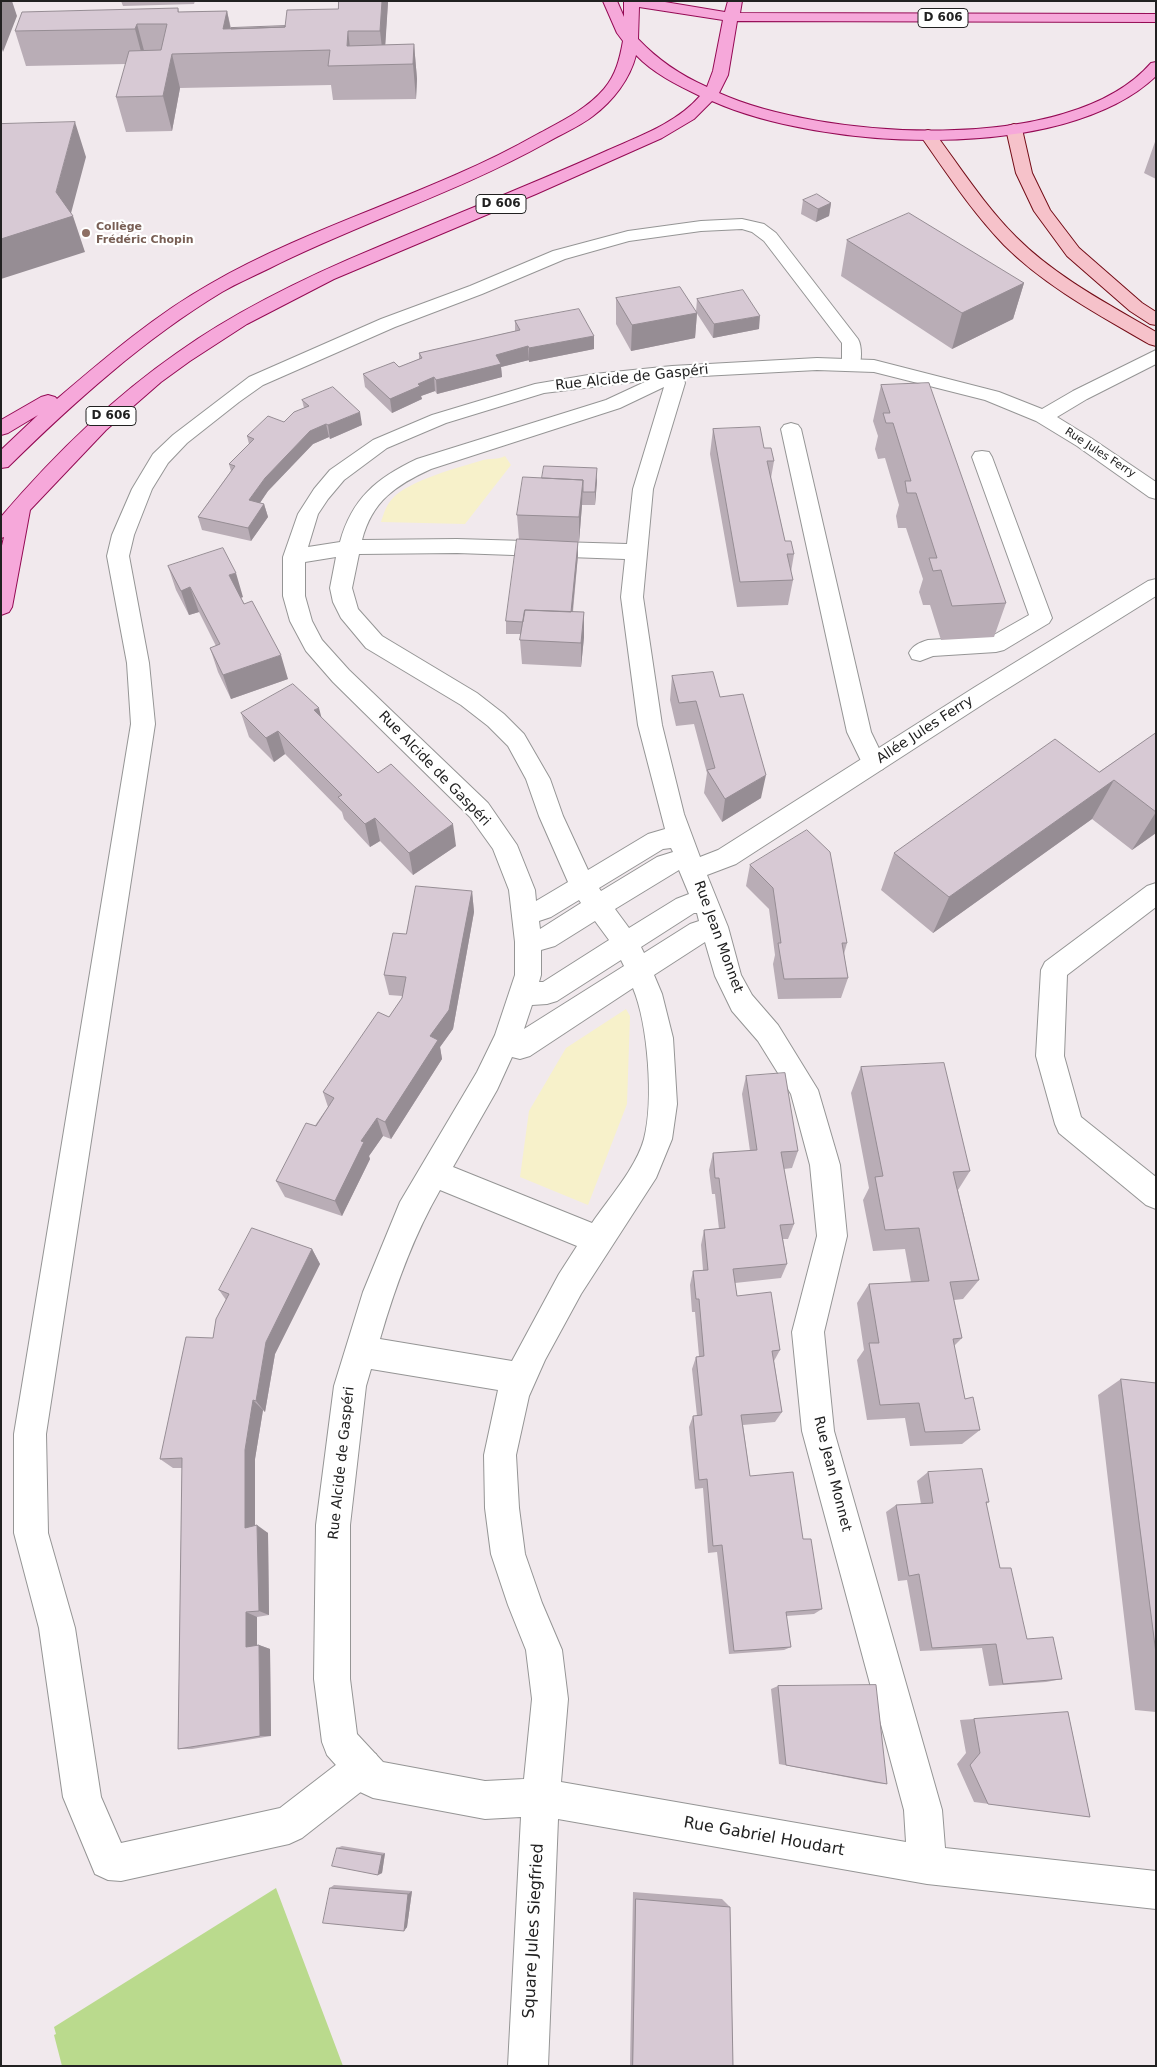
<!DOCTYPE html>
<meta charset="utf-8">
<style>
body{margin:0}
#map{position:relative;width:1157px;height:2067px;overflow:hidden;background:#f1e9ed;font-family:"DejaVu Sans",sans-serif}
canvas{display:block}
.frame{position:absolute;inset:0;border:2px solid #212121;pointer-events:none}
</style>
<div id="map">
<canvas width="1157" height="2067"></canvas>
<div class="frame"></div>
</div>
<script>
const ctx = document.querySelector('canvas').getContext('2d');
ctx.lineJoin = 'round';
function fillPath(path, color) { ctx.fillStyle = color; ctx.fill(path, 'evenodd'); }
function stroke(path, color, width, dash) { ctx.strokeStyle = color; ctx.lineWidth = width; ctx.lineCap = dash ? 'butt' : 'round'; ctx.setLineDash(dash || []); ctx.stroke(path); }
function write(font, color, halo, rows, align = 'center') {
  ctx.font = font + ' "DejaVu Sans",sans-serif'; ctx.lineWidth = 4.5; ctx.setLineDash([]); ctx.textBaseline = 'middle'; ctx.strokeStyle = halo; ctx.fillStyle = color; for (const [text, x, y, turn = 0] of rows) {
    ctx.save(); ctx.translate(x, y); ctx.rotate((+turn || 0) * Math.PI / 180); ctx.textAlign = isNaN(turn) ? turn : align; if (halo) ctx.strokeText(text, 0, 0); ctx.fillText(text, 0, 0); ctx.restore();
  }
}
const park = new Path2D(`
 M505 456 511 465 465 524 381 522C384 513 386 505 393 498 408 481 460 467 483 460 491 458 498 460 505 456Z
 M626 1009 630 1016 627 1104 588 1205 520 1177 529 1111 566 1048Z`);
const pitch = new Path2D(`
 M276 1888 343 2066H62L54 2035 56 2034 54 2027Z`);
const lane = new Path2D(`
 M742 219 764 224 776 233 858 339C862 346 862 362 858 369L851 371 844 369 842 365V343L764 241 752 232 742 229 701 231 629 241 565 259 482 294 395 327 263 385 239 402 187 443 168 463 152 489 134 535 129 556 149 663 155 724 46 1434 48 1533 75 1628 101 1797 121 1843 280 1808 350 1754 363 1749 376 1754 381 1767 376 1780 302 1838 289 1844 121 1881 108 1880 95 1874 63 1797 39 1628 14 1533V1434L131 724 127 663 107 556 112 535 132 489 153 454 173 435 249 377 381 319 470 286 553 251 628 231 701 221Z
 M791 423 798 425 801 429 871 732 886 763 883 769 874 772 865 769 847 732 781 429 784 425Z
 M982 451 989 452 992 457 1052 618 1049 623 1004 650 996 652 933 656 920 661 912 659 909 653C913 645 919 643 928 640L992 636 1029 615 972 457 975 452Z
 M1156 883V907L1067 975 1064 1056 1081 1117 1156 1177V1209L1146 1205 1059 1133 1055 1124 1036 1056 1041 970 1045 962 1147 886Z`);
const street = new Path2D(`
 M1156 350V364L1087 399 1057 417 1091 438 1156 482V499L1149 497 1077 446 1036 421 985 400 874 372 817 370 683 377 685 383 653 489 643 597 662 725 684 814 700 857 718 850 975 687 1148 581 1156 579V596L991 699 736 864 707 875 728 927 741 975 752 995 778 1025 818 1090 840 1165 847 1236 824 1332 834 1431 942 1810 945 1848 1156 1871V1909L927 1884 558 1819 548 2066H508L521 1817 485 1819 373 1798 360 1792 327 1755 322 1742 314 1679 316 1525 334 1386 363 1292 400 1202 477 1072 495 1035 515 975V942L509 890 493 849 470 817 333 682 306 651 290 621 283 596V557L298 514 314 489 330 470 373 440 432 415 535 384 594 374 672 366 817 358 874 360 999 392 1042 409 1073 391ZM649 380 606 400 417 459C377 478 352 498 340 542L308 547 318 514 328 499 344 480 387 448 446 423 544 393ZM664 387 633 489 627 544 457 539 362 540C372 501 396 485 431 469L620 408ZM457 553 625 559 621 597 638 725 665 829 648 834 588 870 563 816 550 779 524 734 504 714 477 693 382 636 358 609 352 588 359 554ZM336 557 330 588 333 602 341 618 366 648 461 705 488 726 508 746 526 779 539 816 568 882 536 901 535 890 517 845 488 803 349 670 322 640 312 621 305 596V562ZM671 848 673 852 657 857 601 891 599 888 663 849ZM679 870 689 894 676 899 629 928 615 909ZM579 900 581 903 540 929 539 921 551 917ZM694 913H697L699 921 690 924 644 953 641 947ZM595 921 609 940 543 982H539L541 975V950L555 946ZM705 942 715 976 732 1011 758 1041 791 1094 810 1165 817 1236 792 1332 802 1431 904 1810 906 1842 561 1782 568 1699 562 1650 542 1603 525 1554 519 1508 516 1455 529 1396 545 1360 581 1294 656 1178 672 1139 677 1104 673 1038 662 994 654 975ZM621 960 624 966 524 1029 532 1005 547 1004 557 1001ZM633 988C648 1024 654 1101 644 1139 636 1168 609 1198 592 1223L453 1167 497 1090 512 1057 520 1059 530 1056ZM440 1190 577 1246 559 1274 512 1361 380 1339C395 1287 413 1237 440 1190ZM371 1369 498 1390 484 1455 485 1508 491 1554 508 1605 526 1650 532 1699 524 1779 485 1781 383 1762 357 1734 350 1679V1525L366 1386Z`);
const secondary = new Path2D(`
 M1014 124 1020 126 1022 129 1032 173 1050 210 1079 248 1142 303 1156 312V325L1150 324 1130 311 1067 256 1034 211 1016 173 1006 129 1008 126Z
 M928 130 934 132C960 167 985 206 1016 237 1056 277 1108 304 1156 332V346L1149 344C1099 315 1045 286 1004 245 972 212 946 172 920 135L922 132Z`);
const primary = new Path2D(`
 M603 1H617L624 17V1H659L725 12 728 1H742L740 13 1156 14V22L737 21 728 75 719 93C821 139 1070 157 1151 63L1156 62V76C1064 164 821 150 712 101L694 119 662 138 536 194 334 279 247 324 190 361 161 382 106 430 30 510 12 607 9 612 1 615V550L4 537 1 538V517C53 456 111 399 177 353 239 309 308 276 378 247 454 215 530 185 604 152 637 137 676 124 700 96 677 85 653 73 636 55 630 79 613 101 593 116 579 127 561 134 546 143 458 192 360 223 270 268 254 276 237 283 222 292 144 339 73 403 8 467L1 468V450L38 415 8 433 1 435V420L41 397 48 395 55 397 57 399C105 358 155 315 210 284 314 224 432 194 536 135 560 122 586 110 604 89 616 75 620 58 623 41L617 33ZM639 7 723 20 713 71 707 87C680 75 658 60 638 39Z`);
const wall = new Path2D(`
 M121 1H195L194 4 123 6Z
 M339 1H388L385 45 414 44 417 79 416 99 333 100 331 85 180 88 172 131 126 132 116 97 126 64 26 66 15 31 178 8 179 12 227 11 231 28 285 26 338 9Z
 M1156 139V179L1144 173Z
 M803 200 831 203 829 216 816 222 801 214Z
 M847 240 1024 283 1013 319 952 349 841 276Z
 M616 298 697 313 695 338 631 351 616 324Z
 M697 299 759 329 713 338 696 312Z
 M515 321 594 336V349L529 362V360L501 367 502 377 437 394 435 391 421 396 422 399 392 413 365 387 363 374 399 367 419 359V353L515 331Z
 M881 385 1006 603 994 637 941 640 930 605H923L919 592 923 579 906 528H898L896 516 899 505 885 458 878 459 875 449 878 436 873 421Z
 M302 400 362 425 330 439 329 437 313 444 268 491 260 503 264 504 268 517 251 541 202 530 198 517 231 471 229 464 249 444 247 436 284 422 304 408Z
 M713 429 764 448 774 461 771 478 785 541 794 554 791 572 793 580 788 605 737 607 710 454Z
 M597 481 595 505H582L579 542H578V555L573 612H584V637L581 667 522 664 520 640 521 634H506V621L519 540 517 515Z
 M168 566 243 597 241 598 288 679 231 699 218 672 210 648 216 646 199 612 189 615 176 590Z
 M672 676 720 697 761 798 722 822 704 793 707 773 694 724 676 726 670 700Z
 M241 713 321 717 378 773 456 846 413 875 380 841 370 847 344 819 342 812 285 754 274 762 249 737Z
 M1156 733V833L1132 850 1092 819 933 933 881 890 894 853 1099 772Z
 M750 865 847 943 844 954 848 978 841 998 778 999 773 964 775 955 769 909 746 886Z
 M472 891 474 912 453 1029 440 1047 442 1059 391 1139 383 1136 369 1156 370 1159 342 1216 285 1197 276 1181 328 1107 323 1092 389 1017 402 998V996L389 995 384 975 406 934Z
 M861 1067 970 1171 958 1190 979 1280 963 1299 954 1300 962 1338 954 1346 965 1399 980 1430 962 1444 910 1446 905 1418 867 1420 857 1360 864 1350 857 1303 869 1284 911 1282 905 1249 873 1251 863 1200 869 1188 851 1093Z
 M746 1076 798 1151 792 1168 784 1169 794 1224 788 1239H783L787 1264 781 1278 735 1283 737 1296 780 1350 774 1361 782 1412 775 1422 743 1425 750 1476 803 1539 822 1609 814 1614 786 1616 791 1647 784 1650 729 1654 717 1552 708 1553 703 1488 695 1489 689 1427 693 1416H697L692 1369 696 1357 699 1356 695 1312H692L690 1285 693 1271 703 1270 701 1245 704 1230 719 1229 715 1194H712L709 1170 713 1153 750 1151 742 1094Z
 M312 1249 320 1264 275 1354 265 1412 263 1410 255 1459V1526L268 1533 269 1615 257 1617V1645H259L270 1649 271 1736 192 1749H178L182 1468H173L160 1459 213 1338 226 1300 219 1290Z
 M1121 1379 1156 1383V1712L1135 1710 1098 1395Z
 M928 1472 989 1502 986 1504 1000 1568 1027 1639 1062 1679 1046 1682 989 1686 982 1648 920 1651 907 1580 898 1581 886 1512 896 1505 921 1504 917 1481Z
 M778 1686 887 1784 876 1783 779 1764 771 1689Z
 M1068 1712 1090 1817 974 1802 957 1764 966 1753 960 1720Z
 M342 1846 385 1853 382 1873 378 1875 337 1848Z
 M334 1885 412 1891 407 1927 404 1931 330 1888Z
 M633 1892 722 1899 730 1907 733 2066H630Z`);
const shadedWall = new Path2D(`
 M1 1H12L17 16 3 52 1 46Z
 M382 1H388V3L384 65 380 31Z
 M227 11 234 46 223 29Z
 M137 24 146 58 144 63 135 29Z
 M348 31 352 65 347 46Z
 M414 44 417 79 416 99 413 64Z
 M172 54 180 88 172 131 163 96Z
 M75 122 86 157 70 217 73 216 85 252 1 279V239L56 192Z
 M831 203 829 216 816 222 818 209Z
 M1024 283 1013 319 952 349 962 313Z
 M697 313 695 338 631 351 632 325Z
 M760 316 759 329 713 338 714 324Z
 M594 336V349L529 362V348Z
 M528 346 529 360 501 367 502 377 437 394 436 380 496 355Z
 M434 377 435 391 421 396 422 399 392 413 390 399 418 384Z
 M360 412 362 425 330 439 328 425Z
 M326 424 329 437 313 444 268 491 253 513 249 500 265 478 310 431Z
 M597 468V481L595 505V492Z
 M583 480 582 505 579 542V517Z
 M264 504 268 517 251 541 248 528Z
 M578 542V555L570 636V624Z
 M236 573 243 597 236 599 229 575Z
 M190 587 199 612 189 615 181 591Z
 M584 612V637L581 667V643Z
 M281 655 288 679 231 699 223 675Z
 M319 708 325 731 314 710Z
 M278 731 285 754 274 762 266 738Z
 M766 775 761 798 722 822 725 799Z
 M1114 780 1092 819 933 933 949 897Z
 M1156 812V833L1132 850Z
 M375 818 380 841 370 847 365 824Z
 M453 824 456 846 413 875 409 853Z
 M472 891 474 912 453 1029 440 1047 442 1059 391 1139 385 1122 430 1036Z
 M377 1118 383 1136 369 1156 370 1159 342 1216 335 1201 361 1141Z
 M312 1249 320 1264 275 1354 265 1412 256 1401 266 1342Z
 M253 1400 263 1410 255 1459V1535L245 1528V1450Z
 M257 1525 268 1533 269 1615 259 1611Z
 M246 1612 257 1617V1650L246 1647Z
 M259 1645 270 1649 271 1736H260Z
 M385 1853 382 1873 378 1875 382 1855Z
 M412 1891 407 1927 404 1931 408 1894Z`);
const building = new Path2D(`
 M339 1H382L380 31H348L347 46 414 44 413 64 328 66 330 50 172 54 163 96 116 97 129 51 161 50 167 24H137L135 29 15 31 22 12 178 8V12L227 11 223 29 285 27 287 10 338 9Z
 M285 26V27L231 29V28Z
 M75 122 56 192 73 216 1 239V124Z
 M817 194 831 203 818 209 803 200Z
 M909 213 1024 283 962 313 847 240Z
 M680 287 697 313 632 325 616 298Z
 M743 290 760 316 714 324 697 299Z
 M579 309 594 336 529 348 528 346 496 355 501 364 436 380 434 377 418 384 420 386 390 399 363 374 394 362 399 367 422 358 419 353 520 330 515 321Z
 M929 383 1006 603 952 606 941 570 933 571 929 558H937L916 493H907L905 481H911L893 423H886L883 413H890L881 385Z
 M333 387 360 412 328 425 326 424 310 431 265 478 249 500 264 504 248 528 198 517 235 466 229 464 254 439 247 436 268 416 284 422 294 412 309 406 302 400Z
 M760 427 764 448H771L774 461H767L785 541H791L794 554H787L793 580 740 582 713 429Z
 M544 466 597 468 595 492H583V480L542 478Z
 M523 477 583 480 579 517 517 515Z
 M517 539 578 542 571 612 525 610 523 622 506 621Z
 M223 548 236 573 229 575 244 604 252 601 281 655 223 675 210 648 220 644 190 587 181 591 168 566Z
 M525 610 584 612 581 643 520 640Z
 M713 672 720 697 743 694 766 775 725 799 707 770 715 768 696 701 679 703 672 676Z
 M293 684 319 708 314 710 378 773 391 764 453 824 409 853 375 818 365 824 338 797 342 795 278 731 266 738 241 713Z
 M1156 733V812L1114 780 949 897 894 853 1055 739 1099 772Z
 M807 830 830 852 847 943H842L848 978 784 979 778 943H781L773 888 750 865Z
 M416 886 472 891 449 1010 430 1036 438 1040 385 1122 377 1118 361 1141 364 1142 335 1201 276 1181 306 1123 316 1126 334 1098 323 1092 378 1012 389 1017 402 998 406 977 384 975 393 933 406 934Z
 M944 1063 970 1171 953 1172 979 1280 950 1282 962 1338 953 1339 965 1399 973 1397 980 1430 925 1432 919 1403 880 1405 869 1343H879L869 1284 929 1281 919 1228 885 1230 875 1177 883 1176 861 1067Z
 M785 1073 798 1151 781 1152 794 1224 780 1225 787 1264 733 1269 737 1296 771 1292 780 1350 772 1351 782 1412 741 1415 750 1476 793 1472 803 1539H811L822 1609 786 1612 791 1647 734 1651 722 1545 713 1546 707 1479 699 1480 693 1416 702 1415 696 1357 704 1356 699 1299H696L693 1271 708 1270 704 1230 725 1228 719 1178H715L713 1153 757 1150 746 1076Z
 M252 1228 312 1249 266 1342 256 1401 253 1400 245 1450V1528L257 1525 259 1611 246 1612V1647L259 1645 260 1736 178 1749 182 1458 160 1459 186 1337 213 1338 216 1319 229 1294 219 1290Z
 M1121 1379 1156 1383V1653Z
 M982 1469 989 1502H986L1000 1568H1011L1027 1639 1053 1637 1062 1679 1003 1684 996 1644 932 1648 919 1574 909 1576 896 1505 933 1503 928 1472Z
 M876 1685 887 1784 786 1765 778 1686Z
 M1068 1712 1090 1817 988 1804 970 1765 980 1753 974 1719Z
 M337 1848 382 1855 378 1875 332 1866Z
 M330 1888 408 1894 404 1931 323 1923Z
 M636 1899 730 1907 733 2066H633Z`);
const markers = [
 [86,233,5,"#8d6e63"]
];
const farEducationnames = [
 ["Collège",96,227],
 ["Frédéric Chopin",96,240]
];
const farStreetnames = [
 ["Rue Jules Ferry",1100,453,33]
];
const shields = [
 [943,18,50],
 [501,204,50],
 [111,416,50]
];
const shieldNames = [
 ["D 606",943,18],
 ["D 606",501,204],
 ["D 606",111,416]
];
const streetNames = [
 ["Rue Alcide de Gaspéri",632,378,-6],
 ["Allée Jules Ferry",925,730,-33],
 ["Rue Alcide de Gaspéri",434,769,46],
 ["Rue Jean Monnet",718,937,70],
 ["Rue Alcide de Gaspéri",342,1463,-84],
 ["Rue Jean Monnet",832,1474,76]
];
const nearStreetnames = [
 ["Rue Gabriel Houdart",764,1837,10],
 ["Square Jules Siegfried",534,1931,-87]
];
fillPath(park, '#f7f1ca');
fillPath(pitch, '#bada8d');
stroke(lane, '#959595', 2);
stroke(street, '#959595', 2);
stroke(secondary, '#740d17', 2);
stroke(primary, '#940a54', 2);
fillPath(lane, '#fff');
fillPath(street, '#fff');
fillPath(secondary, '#f6c2ca');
fillPath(primary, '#f6a8da');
fillPath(wall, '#b9adb6');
fillPath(shadedWall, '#968d94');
fillPath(building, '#d7c9d4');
stroke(building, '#968d94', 1);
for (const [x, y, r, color] of markers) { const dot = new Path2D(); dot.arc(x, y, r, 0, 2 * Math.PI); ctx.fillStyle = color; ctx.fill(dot); stroke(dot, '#fff', 2); }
write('bold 11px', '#785e54', '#fff', farEducationnames, 'left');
write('11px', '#212121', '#fff', farStreetnames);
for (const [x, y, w] of shields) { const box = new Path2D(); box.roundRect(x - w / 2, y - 9.5, w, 19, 4); ctx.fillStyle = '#fff'; ctx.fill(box); stroke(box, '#212121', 1); }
write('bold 12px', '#212121', null, shieldNames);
write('14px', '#212121', '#fff', streetNames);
write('16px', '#212121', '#fff', nearStreetnames);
</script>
